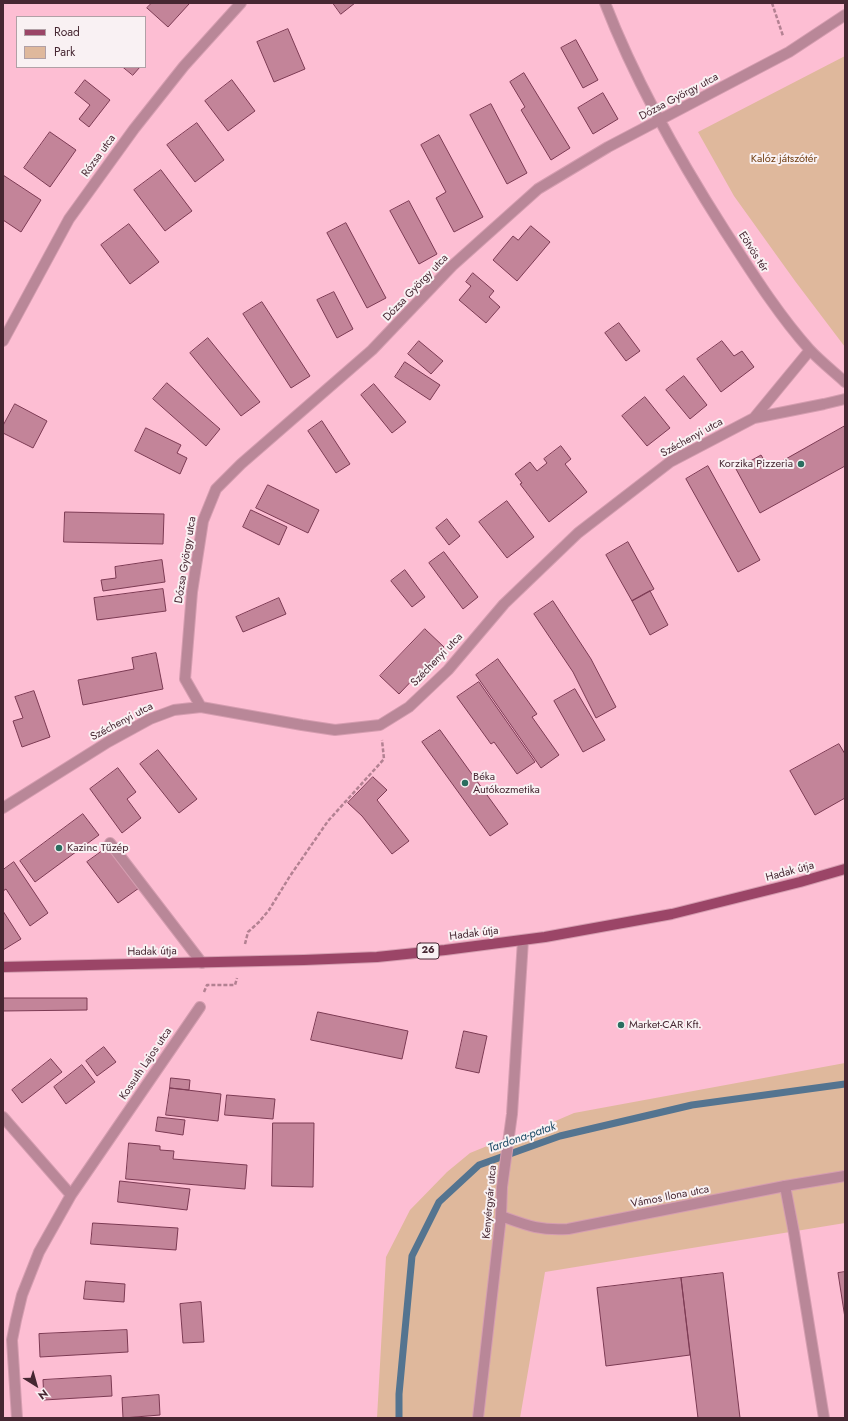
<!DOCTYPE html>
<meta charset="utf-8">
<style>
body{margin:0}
#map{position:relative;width:848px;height:1421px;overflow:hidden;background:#fdbed3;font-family:Jost,sans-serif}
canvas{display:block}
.frame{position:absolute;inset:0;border:4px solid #462732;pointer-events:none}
.legend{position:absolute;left:16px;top:16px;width:130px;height:52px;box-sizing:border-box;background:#f9f1f3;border:1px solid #b1a0a6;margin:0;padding:5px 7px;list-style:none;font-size:12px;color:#462732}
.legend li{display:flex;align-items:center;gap:8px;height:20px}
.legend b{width:20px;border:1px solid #b1a0a6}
.north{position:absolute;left:16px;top:1365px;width:40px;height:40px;-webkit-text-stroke:3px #f9f1f3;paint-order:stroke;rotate:143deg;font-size:11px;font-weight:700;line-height:16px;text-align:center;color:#462732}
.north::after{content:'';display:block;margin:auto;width:14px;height:18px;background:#462732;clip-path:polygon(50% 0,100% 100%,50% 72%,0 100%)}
</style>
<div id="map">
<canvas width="848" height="1421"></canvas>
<div class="frame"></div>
<ul class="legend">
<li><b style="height:5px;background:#9b4567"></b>Road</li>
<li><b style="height:11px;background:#dfb89c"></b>Park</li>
</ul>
<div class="north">N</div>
</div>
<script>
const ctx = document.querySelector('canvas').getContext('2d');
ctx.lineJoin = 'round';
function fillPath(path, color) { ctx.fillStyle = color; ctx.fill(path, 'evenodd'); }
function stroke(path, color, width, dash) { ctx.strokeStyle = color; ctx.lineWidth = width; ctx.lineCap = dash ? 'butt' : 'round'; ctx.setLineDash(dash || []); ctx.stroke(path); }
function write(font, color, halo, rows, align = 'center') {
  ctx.font = font + ' Jost,sans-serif'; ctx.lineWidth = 4; ctx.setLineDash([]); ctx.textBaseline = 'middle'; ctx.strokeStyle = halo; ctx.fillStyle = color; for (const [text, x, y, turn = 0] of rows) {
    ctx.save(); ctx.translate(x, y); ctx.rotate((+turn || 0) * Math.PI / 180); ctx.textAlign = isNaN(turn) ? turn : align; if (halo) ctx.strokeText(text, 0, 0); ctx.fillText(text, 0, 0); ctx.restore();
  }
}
const green = new Path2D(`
 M845 56V347L795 281 734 196 698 132Z
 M845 1063V1223L545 1272 520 1418H377L386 1257 410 1210 447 1172 470 1153 492 1144 523 1135 574 1113Z`);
const stream = new Path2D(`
 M399 1418V1394L412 1256 439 1202 479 1165 560 1136 692 1105 845 1084`);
const building = new Path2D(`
 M152 3H187L189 4 168 27 147 8Z
 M333 3H355L341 14Z
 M288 29 305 69 274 82 257 42Z
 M576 40 598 80 583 88 561 48Z
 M123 67H140L133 75Z
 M524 73 570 148 551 160 521 110 525 107 510 82Z
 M85 80 110 100 89 127 79 119 90 105 75 93Z
 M232 80 255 111 228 131 205 101Z
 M603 93 618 119 593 134 578 108Z
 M491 104 527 173 507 184 470 115Z
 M197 123 224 160 195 182 167 145Z
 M50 132 76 150 50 187 24 168Z
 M439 135 483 217 454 232 436 198 446 192 421 145Z
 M161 170 192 211 165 231 134 190Z
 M3 175 41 200 21 232 3 220Z
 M409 201 437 254 419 264 390 211Z
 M346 223 386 298 367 308 327 233Z
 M129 224 159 262 130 284 101 245Z
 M531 226 550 242 517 281 493 260 513 236 518 240Z
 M473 273 494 291 489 297 500 307 486 323 459 300 471 286 466 282Z
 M334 292 353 329 337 338 317 300Z
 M262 302 310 376 291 388 243 314Z
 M619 323 640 351 626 361 605 333Z
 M208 338 260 402 241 416 190 353Z
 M419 341 443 361 431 374 408 354Z
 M722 341 734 356 742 351 754 367 721 392 697 359Z
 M405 362 440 385 430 400 395 377Z
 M684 376 707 405 690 419 666 390Z
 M167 383 220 429 206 446 153 399Z
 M374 384 406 422 392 433 361 395Z
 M645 397 670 428 647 446 622 416Z
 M15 404 47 421 33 448 3 433V426Z
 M322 421 350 464 336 473 308 431Z
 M845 426V466L760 513 736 469 761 455 769 468Z
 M146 428 181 445 177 453 187 458 180 474 135 451Z
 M561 446 571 459 565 464 587 492 549 522 520 484 522 483 515 474 530 462 537 471 547 463 544 459Z
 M708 466 760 560 738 572 686 479Z
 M268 485 319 510 308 533 256 508Z
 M507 501 534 537 507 558 479 522Z
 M251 510 287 527 279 545 243 527Z
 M65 512 164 514 163 544 64 542Z
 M447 519 460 536 449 545 436 528Z
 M628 542 654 589 632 601 606 555Z
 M444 552 478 597 463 609 429 563Z
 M162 560 165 582 103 591 101 580 116 578 115 567Z
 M405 570 425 597 412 607 391 581Z
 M163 589 166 611 97 620 94 598Z
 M650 591 668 625 650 635 632 601Z
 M279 598 286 614 243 632 236 617Z
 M553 601 591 659 616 707 596 718 573 672 534 614Z
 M425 629 444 647 399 694 380 676Z
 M156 653 163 689 83 705 78 680 134 669 132 658Z
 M498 659 537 714 532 717 559 755 541 768 476 675Z
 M479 682 535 762 517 774 494 742 491 744 457 697Z
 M575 689 605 740 583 752 554 701Z
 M34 691 50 737 22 747 13 721 23 718 15 697Z
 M440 730 508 824 490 836 422 742Z
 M839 744 845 754V798L815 815 790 771Z
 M158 750 197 799 179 813 140 764Z
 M118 768 136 792 127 799 141 818 122 833 90 789Z
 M373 777 387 790 377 800 409 841 392 854 362 816 348 803Z
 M83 814 99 835 35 882 20 861Z
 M108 847 139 888 118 903 87 862Z
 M14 862 48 913 30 926 6 889 3 891V870Z
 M3 911 21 939 3 950Z
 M3 998H87V1010L3 1011Z
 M318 1012 408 1031 402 1059 311 1040Z
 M464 1031 487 1036 479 1073 456 1068Z
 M104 1047 116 1062 97 1076 86 1061Z
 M51 1059 62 1072 22 1103 12 1090Z
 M82 1065 95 1082 66 1104 54 1087Z
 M171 1078 190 1080 189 1090 170 1088Z
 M170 1088 221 1094 218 1121 166 1115Z
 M227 1095 275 1099 273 1119 225 1115Z
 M158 1117 185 1120 183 1135 156 1131Z
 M273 1123H314L313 1187 272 1186Z
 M129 1143 160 1146V1150L174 1151 173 1159 247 1165 245 1189 126 1179Z
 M120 1181 190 1189 187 1210 118 1202Z
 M93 1223 178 1228 176 1250 91 1244Z
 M845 1272V1318L838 1273Z
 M723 1273 740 1418H698L681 1278Z
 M681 1278 690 1355 606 1366 597 1288Z
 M86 1281 125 1284 124 1302 84 1299Z
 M201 1302 204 1342 183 1343 180 1304Z
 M127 1330 128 1352 40 1357 39 1334Z
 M111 1376 112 1396 44 1400 43 1380Z
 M159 1395 160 1415 123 1418 122 1398Z`);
const path = new Path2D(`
 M772 3 783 36
 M245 944 248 932 259 922 269 910 290 876 328 821 384 759 382 740
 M204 992 207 985H235L237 978`);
const lane = new Path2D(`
 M110 843 202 963
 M785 1186 794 1233 824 1418`);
const street = new Path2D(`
 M605 3C636 83 679 159 725 231 751 271 777 313 809 349 820 361 833 371 845 382
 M3 341 69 219 134 129 184 66 241 3
 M754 418 810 350
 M201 707 185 679 192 592 203 521 216 489 241 464 372 350 452 266 538 189 608 147 789 52 845 15
 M3 808 108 742 150 719 174 710 201 707 302 725 335 730 380 725 409 707 448 670 504 604 578 533 670 462 754 418 824 404 845 399
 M3 1117 71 1195 39 1252 22 1295 16 1320 12 1340 17 1418
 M71 1195 200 1007
 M501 1216C526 1225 540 1231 568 1229L785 1186 845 1176
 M478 1418 501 1216 502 1187 512 1114 523 940`);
const primary = new Path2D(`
 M3 967 304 960 377 957 445 950 545 937 672 914 800 882 845 869`);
const markers = [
 [801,464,4,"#2b6e60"],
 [465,783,4,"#2b6e60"],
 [59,848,4,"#2b6e60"],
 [621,1025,4,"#2b6e60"]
];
const shields = [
 [428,951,22]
];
const shieldNames = [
 ["26",428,951]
];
const streetNames = [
 ["Dózsa György utca",679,97,-28],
 ["Rózsa utca",99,156,-54],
 ["Eötvös tér",753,252,57],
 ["Dózsa György utca",416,288,-46],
 ["Széchenyi utca",692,438,-29],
 ["Dózsa György utca",186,560,-81],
 ["Széchenyi utca",437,660,-46],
 ["Széchenyi utca",122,722,-28],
 ["Hadak útja",790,872,-15],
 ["Hadak útja",474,934,-7],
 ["Hadak útja",152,952,-1],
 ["Kossuth Lajos utca",146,1064,-56],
 ["Vámos Ilona utca",670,1197,-11],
 ["Kenyérgyár utca",490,1202,-85]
];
const parkNames = [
 ["Kalóz játszótér",784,159]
];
const poiNames = [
 ["Korzika Pizzeria",793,464,"right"],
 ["Béka",473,777],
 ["Autókozmetika",473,790],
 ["Kazinc Tüzép",67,848],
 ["Market-CAR Kft.",629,1025]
];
const waterNames = [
 ["Tardona-patak",522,1138,-19]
];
fillPath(green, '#dfb89c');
stroke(stream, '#547490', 7);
fillPath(building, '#c38499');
stroke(building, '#7c3a53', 1);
stroke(lane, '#d59db0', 12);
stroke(street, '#d59db0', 12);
stroke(primary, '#d59db0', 12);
stroke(path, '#b38192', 2.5, [4, 2]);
stroke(lane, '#b98798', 10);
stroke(street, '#b98798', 10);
stroke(primary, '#9b4567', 10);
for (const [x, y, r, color] of markers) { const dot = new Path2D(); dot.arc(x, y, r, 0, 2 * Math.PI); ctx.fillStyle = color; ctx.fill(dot); stroke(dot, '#f9f1f3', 1.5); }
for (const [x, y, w] of shields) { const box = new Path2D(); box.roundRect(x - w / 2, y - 8, w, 16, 3); ctx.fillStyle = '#f9f1f3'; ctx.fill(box); stroke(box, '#462732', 1); }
write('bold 10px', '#462732', null, shieldNames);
write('11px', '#462732', '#f9f1f3', streetNames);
write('11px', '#703e10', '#f9f1f3', parkNames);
write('11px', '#462732', '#f9f1f3', poiNames, 'left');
write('italic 12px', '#1d4c67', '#f9f1f3', waterNames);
</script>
